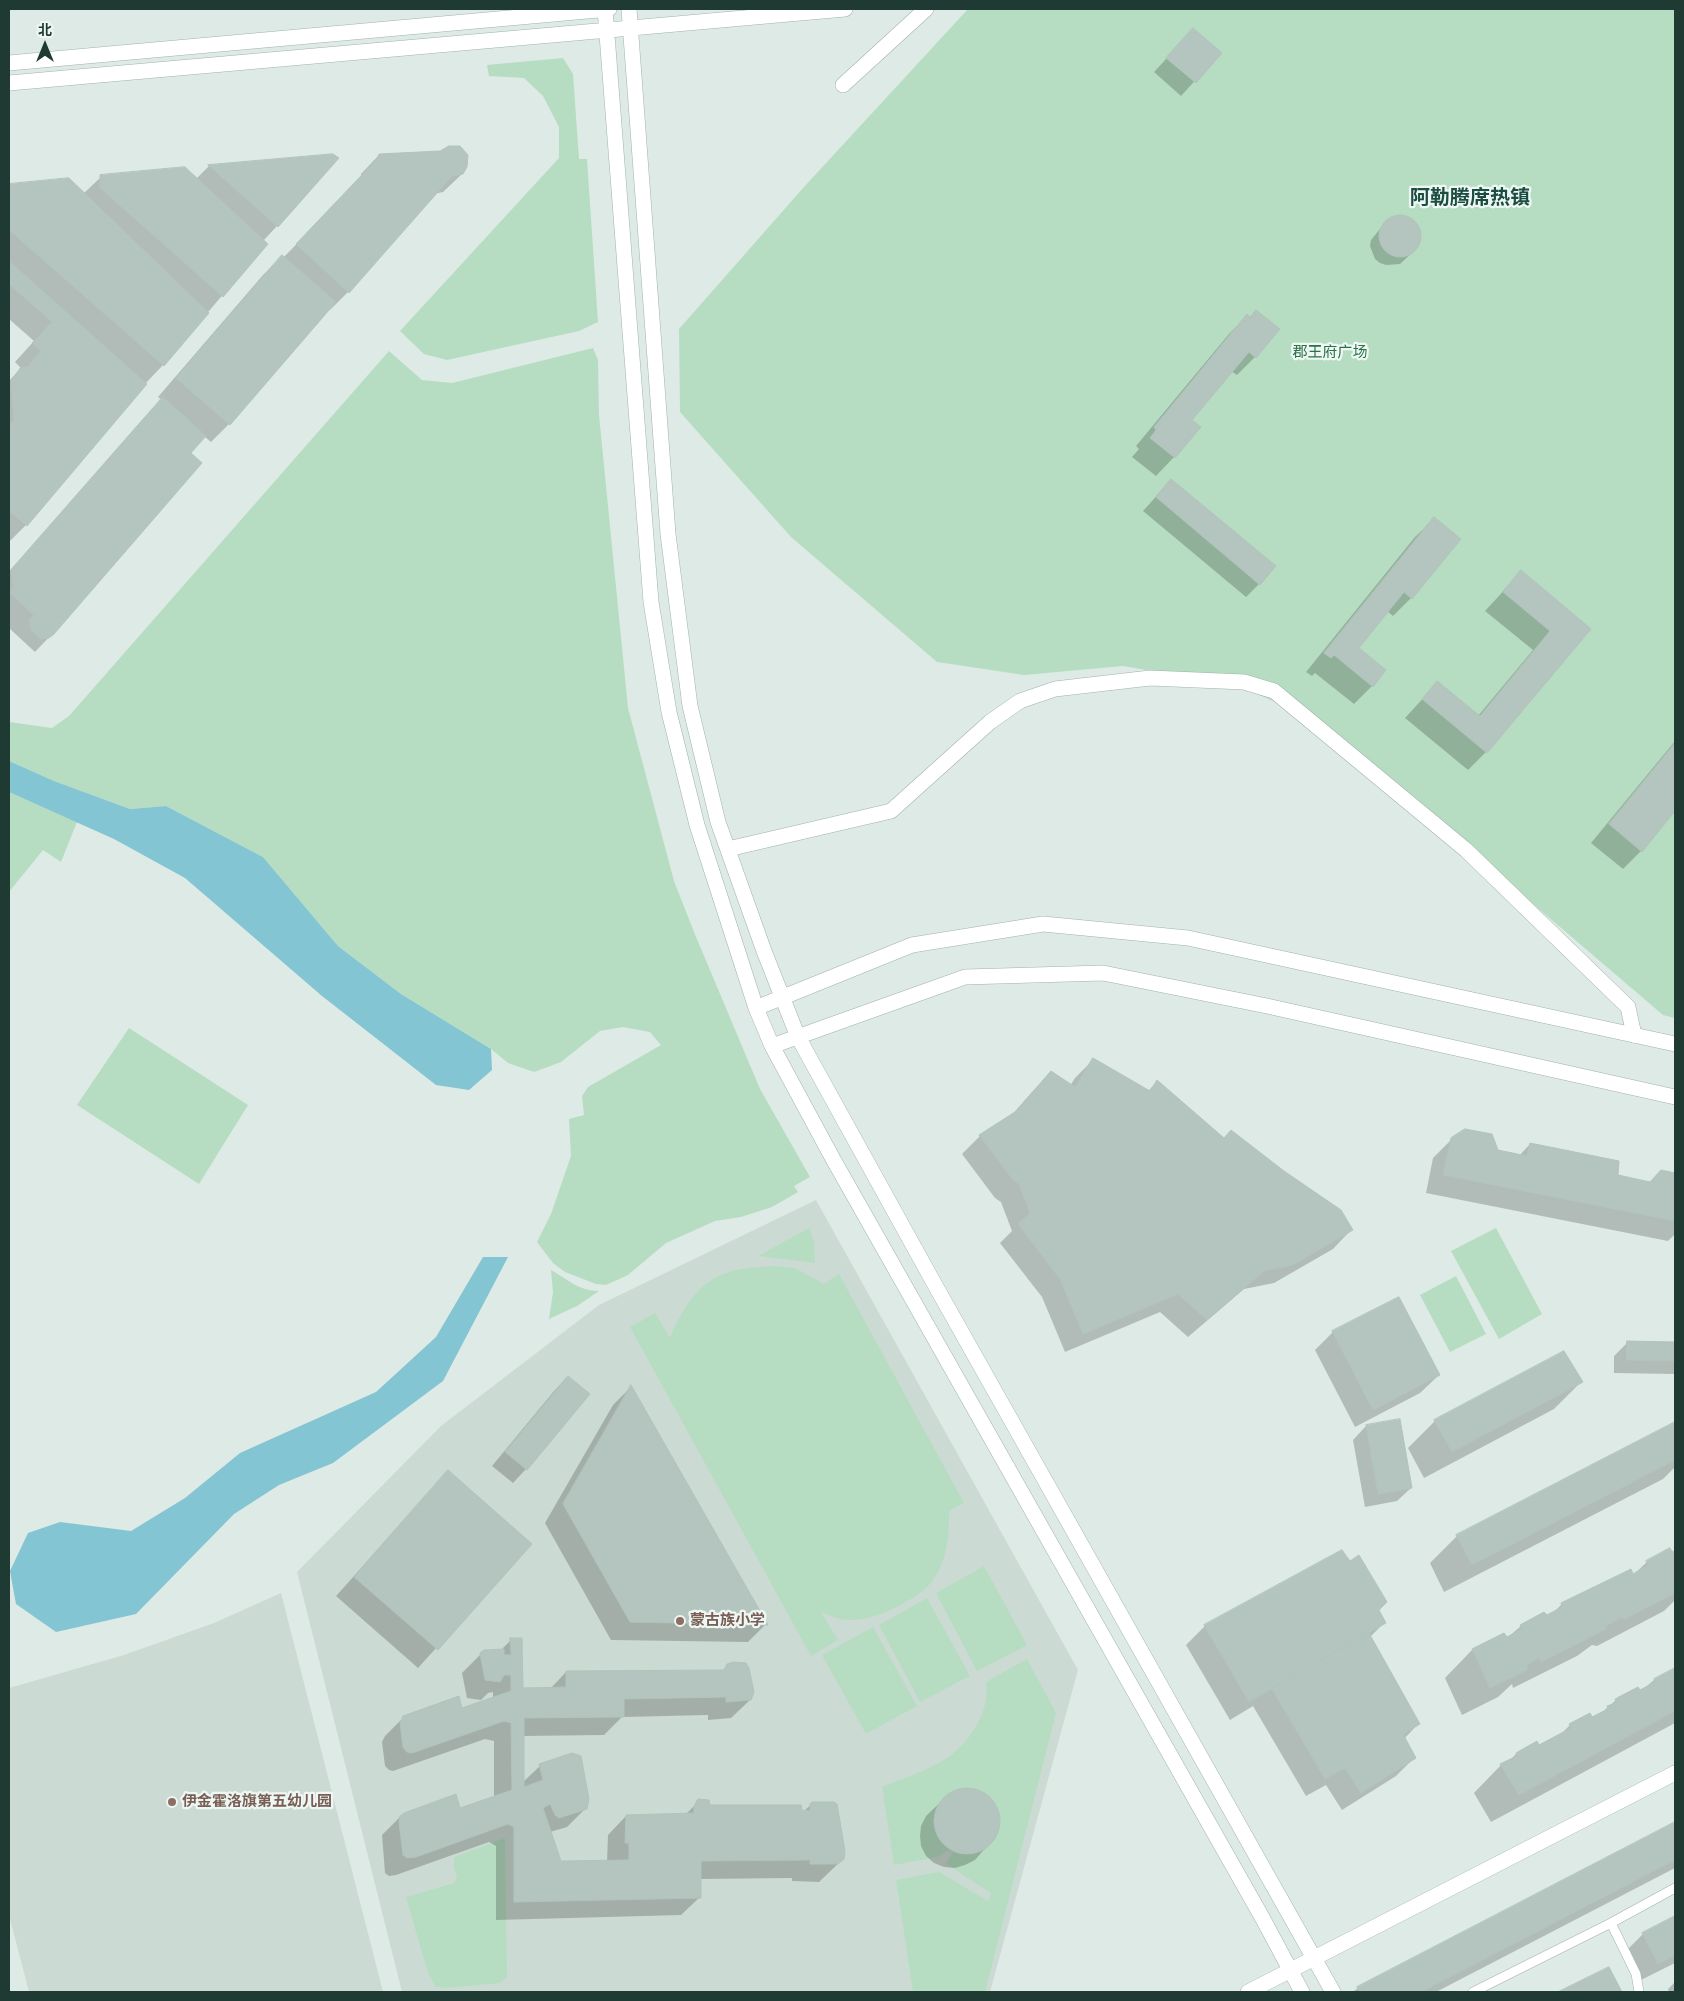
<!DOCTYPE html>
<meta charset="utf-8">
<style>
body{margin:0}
#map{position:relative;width:1684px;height:2001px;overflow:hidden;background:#deeae5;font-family:"IBM Plex Sans","Noto Sans SC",sans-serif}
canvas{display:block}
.frame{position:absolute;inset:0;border:10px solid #1f3a33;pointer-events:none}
.north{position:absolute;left:20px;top:20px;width:50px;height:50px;-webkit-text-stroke:4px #eef7f3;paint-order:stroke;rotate:0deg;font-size:14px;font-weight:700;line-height:20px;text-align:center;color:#1f3a33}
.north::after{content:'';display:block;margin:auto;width:18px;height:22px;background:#1f3a33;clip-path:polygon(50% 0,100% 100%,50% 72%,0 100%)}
</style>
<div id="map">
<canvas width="1684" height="2001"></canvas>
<div class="frame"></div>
<div class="north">北</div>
</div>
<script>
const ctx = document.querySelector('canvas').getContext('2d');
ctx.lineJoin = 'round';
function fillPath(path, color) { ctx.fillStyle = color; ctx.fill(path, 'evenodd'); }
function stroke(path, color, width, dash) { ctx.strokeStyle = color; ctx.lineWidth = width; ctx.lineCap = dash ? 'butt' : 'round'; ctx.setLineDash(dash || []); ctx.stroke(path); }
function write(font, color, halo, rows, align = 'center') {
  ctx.font = font + ' "IBM Plex Sans","Noto Sans SC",sans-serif'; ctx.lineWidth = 4.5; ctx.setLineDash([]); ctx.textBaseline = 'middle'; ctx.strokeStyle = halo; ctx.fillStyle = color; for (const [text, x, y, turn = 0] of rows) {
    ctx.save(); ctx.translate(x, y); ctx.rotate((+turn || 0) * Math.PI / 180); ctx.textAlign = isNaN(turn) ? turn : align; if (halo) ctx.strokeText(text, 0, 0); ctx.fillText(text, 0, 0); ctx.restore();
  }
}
const built = new Path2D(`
 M816 1200 1078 1670 990 1992H402L297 1572 441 1426 599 1305Z
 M281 1593 383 1992H29L9 1915V1688L124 1655 214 1623Z`);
const green = new Path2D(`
 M968 9H1675V1018L1663 1015 1319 721 1236 685 1123 666 1024 675 937 662 791 537 680 412 679 329 804 187Z
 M563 58 573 74 579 159H587L598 322 579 331 447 360 424 354 400 331 559 158V127L543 96 524 78 489 76 487 65Z
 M593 348 598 360 599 415 628 708 674 881 694 932 760 1089 810 1177 794 1186 798 1192 772 1207 741 1217 715 1221 666 1243 628 1275 606 1285 596 1284 565 1272 553 1263 537 1242 551 1214 571 1156 569 1119 584 1115 582 1096 588 1087 661 1045 650 1032 623 1027 600 1031 561 1062 534 1072 508 1063 491 1049 401 994 338 946 263 857 166 806 130 809 54 781 9 761V722L52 728 69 716 389 351 422 380 452 383Z
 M9 792 77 822 61 862 43 850 9 892Z
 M129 1028 248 1105 199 1184 77 1105Z
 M809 1228 814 1242 815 1263 758 1256Z
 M1496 1228 1542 1314 1499 1339 1451 1251Z
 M775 1266 795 1268 824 1284 839 1274 964 1503 949 1511C950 1537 946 1570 925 1589 918 1596 907 1601 899 1606 881 1615 859 1623 839 1619 833 1617 827 1614 821 1612L838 1640 811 1656 630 1327 655 1313 670 1338C693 1284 715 1267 775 1266Z
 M551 1270C567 1279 579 1291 599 1291L577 1306 549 1319 553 1292Z
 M1456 1276 1486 1334 1450 1352 1420 1295Z
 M984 1566 1027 1645 977 1671 936 1593Z
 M927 1598 970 1676 920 1702 879 1625Z
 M873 1627 917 1706 866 1734 822 1655Z
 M1027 1659 1056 1713 985 1992H913L896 1880 939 1872 988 1901 991 1893 946 1864 953 1852 948 1850 938 1857 894 1865 882 1787C920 1771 955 1764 976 1726 984 1712 988 1699 986 1682Z
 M505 1838 507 1977 500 1983 446 1988 436 1987 428 1973 406 1897 454 1883 457 1877 454 1868V1857Z`);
const water = new Path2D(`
 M9 761 54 781 130 809 166 806 263 857 338 946 401 994 491 1049 492 1070 469 1090 436 1085 322 996 185 878 114 839 9 792Z
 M483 1257H508L443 1381 333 1463 279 1485 234 1514 136 1614 56 1632 16 1604 10 1571 28 1533 60 1522 131 1531 185 1498 240 1453 376 1392 436 1337Z`);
const shadow = new Path2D(`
 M1193 30 1220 53 1181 96 1154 72Z
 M333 155 277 226 263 241 266 244 163 365 145 384 26 525 9 542V381L21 368 15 362 34 341 9 319V185L68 179 83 194 101 177 196 179 209 166Z
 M379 155 462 174 443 192 434 194 348 292 330 310 328 309 229 424 211 442 204 436 189 453 53 633 35 652 9 628V572L145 417 162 400 158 397 263 275 282 257 283 258 361 178V174Z
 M1401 216 1413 221 1418 226 1421 239 1414 251 1400 264 1386 265 1380 263 1375 259 1370 246 1371 240 1388 219Z
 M1247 316 1255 357 1237 375 1231 371 1190 420 1199 427 1174 457 1156 476 1132 457 1139 449 1136 446 1229 334Z
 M1171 480 1259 584 1246 597 1143 511Z
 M1434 519 1411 598 1393 616 1387 611 1357 648 1372 686 1354 704 1315 673 1312 676 1306 672 1415 537Z
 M1521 572 1590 629 1486 752 1468 770 1405 718 1438 682 1478 716 1533 650 1485 611Z
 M1675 741V809L1641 851 1623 869 1591 843Z
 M1094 1059 1148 1091 1157 1082 1224 1140 1351 1230 1333 1249 1274 1283 1244 1289 1188 1337 1160 1312 1065 1352 1042 1297 1000 1243 1012 1231 1001 1202 995 1198 962 1154 980 1136 1011 1116 1033 1091 1070 1086 1075 1078Z
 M1452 1139 1519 1156 1530 1144 1617 1176 1650 1183 1662 1171 1675 1174V1234L1668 1241 1426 1193 1433 1158Z
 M1333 1332 1439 1375 1420 1393 1355 1427 1315 1350Z
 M1628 1342 1675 1343V1374L1614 1373V1356Z
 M568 1377 526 1469 513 1483 492 1466 554 1391Z
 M1581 1382 1554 1409 1424 1478 1408 1448 1435 1421Z
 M631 1387 766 1624 748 1642 611 1640 545 1523 613 1405Z
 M1675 1423V1467L1663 1479 1444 1592 1430 1563 1457 1536Z
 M1366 1426 1411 1488 1397 1501 1365 1507 1353 1440Z
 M448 1472 530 1544 418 1668 336 1596Z
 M1341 1551 1384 1623 1370 1637 1418 1724 1404 1739 1414 1758 1396 1776 1342 1810 1326 1785 1306 1796 1253 1706 1230 1720 1186 1645 1205 1626Z
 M1675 1552V1600L1664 1611 1597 1646 1592 1645 1577 1656 1513 1688 1512 1684 1498 1697 1462 1715 1445 1678 1472 1650 1503 1635 1506 1639 1521 1626 1551 1615 1562 1604 1632 1576 1647 1562Z
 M511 1640 522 1689H550L566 1672 722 1671 728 1666 750 1700 731 1718 708 1720V1715L622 1717 604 1735 523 1736V1782L540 1766 586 1808 567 1827 550 1832 560 1862H607L608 1835 626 1816 685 1815 699 1801 709 1807 803 1812 813 1803 843 1859 819 1882 792 1881V1878L700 1879V1897L681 1915 496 1920V1846L489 1842 396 1875 389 1876 385 1873 382 1835 400 1817 460 1810 494 1798V1741L485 1739 393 1771 389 1770 385 1766 382 1742 385 1736 404 1717 461 1709 493 1698V1692L488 1693 481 1700 467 1698 462 1673 484 1651H500Z
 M1675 1669V1723L1491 1822 1474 1793 1501 1765 1509 1761 1516 1754 1539 1746 1559 1736 1570 1725 1600 1714 1616 1700 1640 1692 1654 1680Z
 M969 1789 979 1791 988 1797 995 1805 998 1815 999 1826 995 1837 975 1860 965 1865 955 1868 944 1867 934 1863 926 1856 921 1846 920 1836 921 1826 926 1816 948 1795 958 1790Z
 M1675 1824V1868L1436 1992H1353L1358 1988Z
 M1675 1917V1963L1639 1981 1625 1952 1643 1934Z
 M1608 1969 1620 1992H1561Z
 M1675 1982V1992H1669L1668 1989Z`);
const building = new Path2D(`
 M1193 28 1222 53 1196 83 1166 58Z
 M449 146H460L468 155 467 167 463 174 452 176 349 293 296 244 378 158 379 154 440 151Z
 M333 154 339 158 278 227 208 165Z
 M185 167 268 244 223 297 100 188V175Z
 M69 178 209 313 164 366 9 230V184Z
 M1379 236a21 21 0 1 1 42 0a21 21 0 1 1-42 0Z
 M282 255 336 302 230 425 176 378Z
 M9 261 147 384 27 526 9 511V423L14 422 11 381 21 367H27L41 351 32 343 52 322 9 284Z
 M1256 310 1280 329 1256 358 1249 352 1192 420 1201 427 1175 458 1150 438 1156 430 1154 427 1247 314 1250 317Z
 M163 397 206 436 191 453 202 463 54 634 10 593 13 587 11 570Z
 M1171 479 1276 566 1260 585 1156 497Z
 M1434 517 1461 539 1412 599 1404 592 1359 648 1386 670 1373 687 1334 655 1331 658 1324 653Z
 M1521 570 1591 629 1487 753 1422 699 1437 681 1480 716 1550 631 1503 592Z
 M34 615 54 634 49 638 40 639 31 630 29 621Z
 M1675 743V811L1642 852 1609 824Z
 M1093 1058 1150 1091 1157 1080 1224 1138 1231 1130 1284 1171 1341 1210 1353 1230 1293 1265 1264 1271 1207 1320 1178 1294 1083 1334 1060 1279 1018 1224 1030 1213 1019 1184 1013 1180 979 1135 1015 1112 1051 1071 1075 1087Z
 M1465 1129 1492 1134 1498 1150 1527 1156 1530 1143 1619 1161 1618 1175 1650 1182 1661 1170 1675 1173V1221L1443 1175 1451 1138Z
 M1399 1297 1440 1375 1373 1410 1332 1331Z
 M1627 1341 1675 1342V1361L1627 1360Z
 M1564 1351 1583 1382 1452 1452 1434 1420Z
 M568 1376 590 1394 527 1470 505 1452Z
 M631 1385 768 1625 630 1622 563 1504Z
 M1400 1419 1412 1488 1378 1494 1366 1425Z
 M1675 1422V1460L1472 1565 1456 1535Z
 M448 1470 532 1544 438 1650 354 1577Z
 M1670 1548 1672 1552 1675 1550V1593L1625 1619 1620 1618 1606 1626V1629L1541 1662 1539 1658 1527 1665V1670L1490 1688 1472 1649 1504 1633 1507 1637 1522 1629 1520 1625 1544 1612 1547 1615 1562 1607 1561 1603 1631 1569 1633 1574 1648 1565 1646 1561Z
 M1342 1550 1350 1561 1359 1555 1387 1602 1379 1610 1386 1623 1249 1702 1204 1625Z
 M1369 1633 1420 1724 1403 1734 1416 1758 1361 1793 1345 1768 1325 1779 1272 1689Z
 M510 1638H522L523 1688 566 1687V1671L724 1670 727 1664 734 1662 746 1663 749 1668 754 1692 751 1700 726 1702V1697L624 1699V1717L524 1718V1787L543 1780 539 1764 572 1753 581 1756 589 1799 587 1809 559 1818 555 1815 550 1804 543 1808 561 1861 629 1860V1843H625L626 1815 694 1813V1806L698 1799 709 1800 710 1805H801L802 1810 810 1811V1804L812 1802H834L837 1804 845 1851 844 1859 838 1864H810V1860L701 1861V1898L514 1902V1827L508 1824 416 1857 407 1858 403 1855 399 1822 400 1816 404 1813 456 1794 460 1808 512 1790 511 1723 504 1721 412 1753 407 1752 403 1747 400 1723 403 1716 459 1696 462 1708 511 1691V1675H504L500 1682 485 1680 480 1653 484 1650 504 1649V1655H511Z
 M1675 1668V1711L1519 1795 1500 1764 1517 1756 1516 1753 1537 1741 1539 1745 1571 1728 1569 1724 1590 1713 1592 1717 1608 1709 1607 1706 1616 1703 1615 1699 1638 1687 1640 1690 1655 1682 1654 1679Z
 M934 1821a33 33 0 1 1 66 0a33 33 0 1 1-66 0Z
 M1675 1822V1860L1421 1992H1359L1357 1987Z
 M1675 1916V1955L1658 1964 1642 1933Z
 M1609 1967 1622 1992H1558Z`);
const service = new Path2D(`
 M1473 1992 1611 1923
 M1639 1992 1636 1974 1611 1923 1675 1888`);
const minor = new Path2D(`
 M631 28 845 9
 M843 85 926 9
 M728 849 891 811 990 722 1020 701 1055 689 1150 678 1244 682 1274 691 1466 850 1628 1007 1634 1035`);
const tertiary = new Path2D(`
 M605 9 651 602 669 712 697 825 756 1008 772 1046 833 1159 1263 1919 1302 1992
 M629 9 668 534 690 706 718 822 764 951 798 1037 935 1285 1333 1992
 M9 63 609 9
 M9 83 631 28
 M756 1008 912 945 1043 924 1188 938 1675 1044
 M772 1046 965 977 1103 973 1267 1006 1675 1097
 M1248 1992 1675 1773`);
const markers = [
 [680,1621,5,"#8d6e63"],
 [172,1802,5,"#8d6e63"]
];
const parkNames = [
 ["郡王府广场",1330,353]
];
const educationNames = [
 ["蒙古族小学",690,1621],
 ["伊金霍洛旗第五幼儿园",182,1802]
];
const districtNames = [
 ["阿勒腾席热镇",1470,198]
];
fillPath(built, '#ccdad4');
fillPath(green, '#b6ddc1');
fillPath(water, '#83c5d2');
fillPath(shadow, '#0003');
fillPath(building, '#b3c5be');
stroke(building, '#b1c4bc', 1);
stroke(service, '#a1b2ac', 10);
stroke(minor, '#a1b2ac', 16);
stroke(tertiary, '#a1b2ac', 16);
stroke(service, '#fff', 9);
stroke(minor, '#fff', 15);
stroke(tertiary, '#fff', 15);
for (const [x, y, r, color] of markers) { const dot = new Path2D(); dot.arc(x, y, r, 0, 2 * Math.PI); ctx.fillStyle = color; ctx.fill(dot); stroke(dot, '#eef7f3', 2); }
write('15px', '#287246', '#eef7f3', parkNames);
write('bold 15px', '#785e54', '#eef7f3', educationNames, 'left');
write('bold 20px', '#1b4d41', '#eef7f3', districtNames);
</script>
